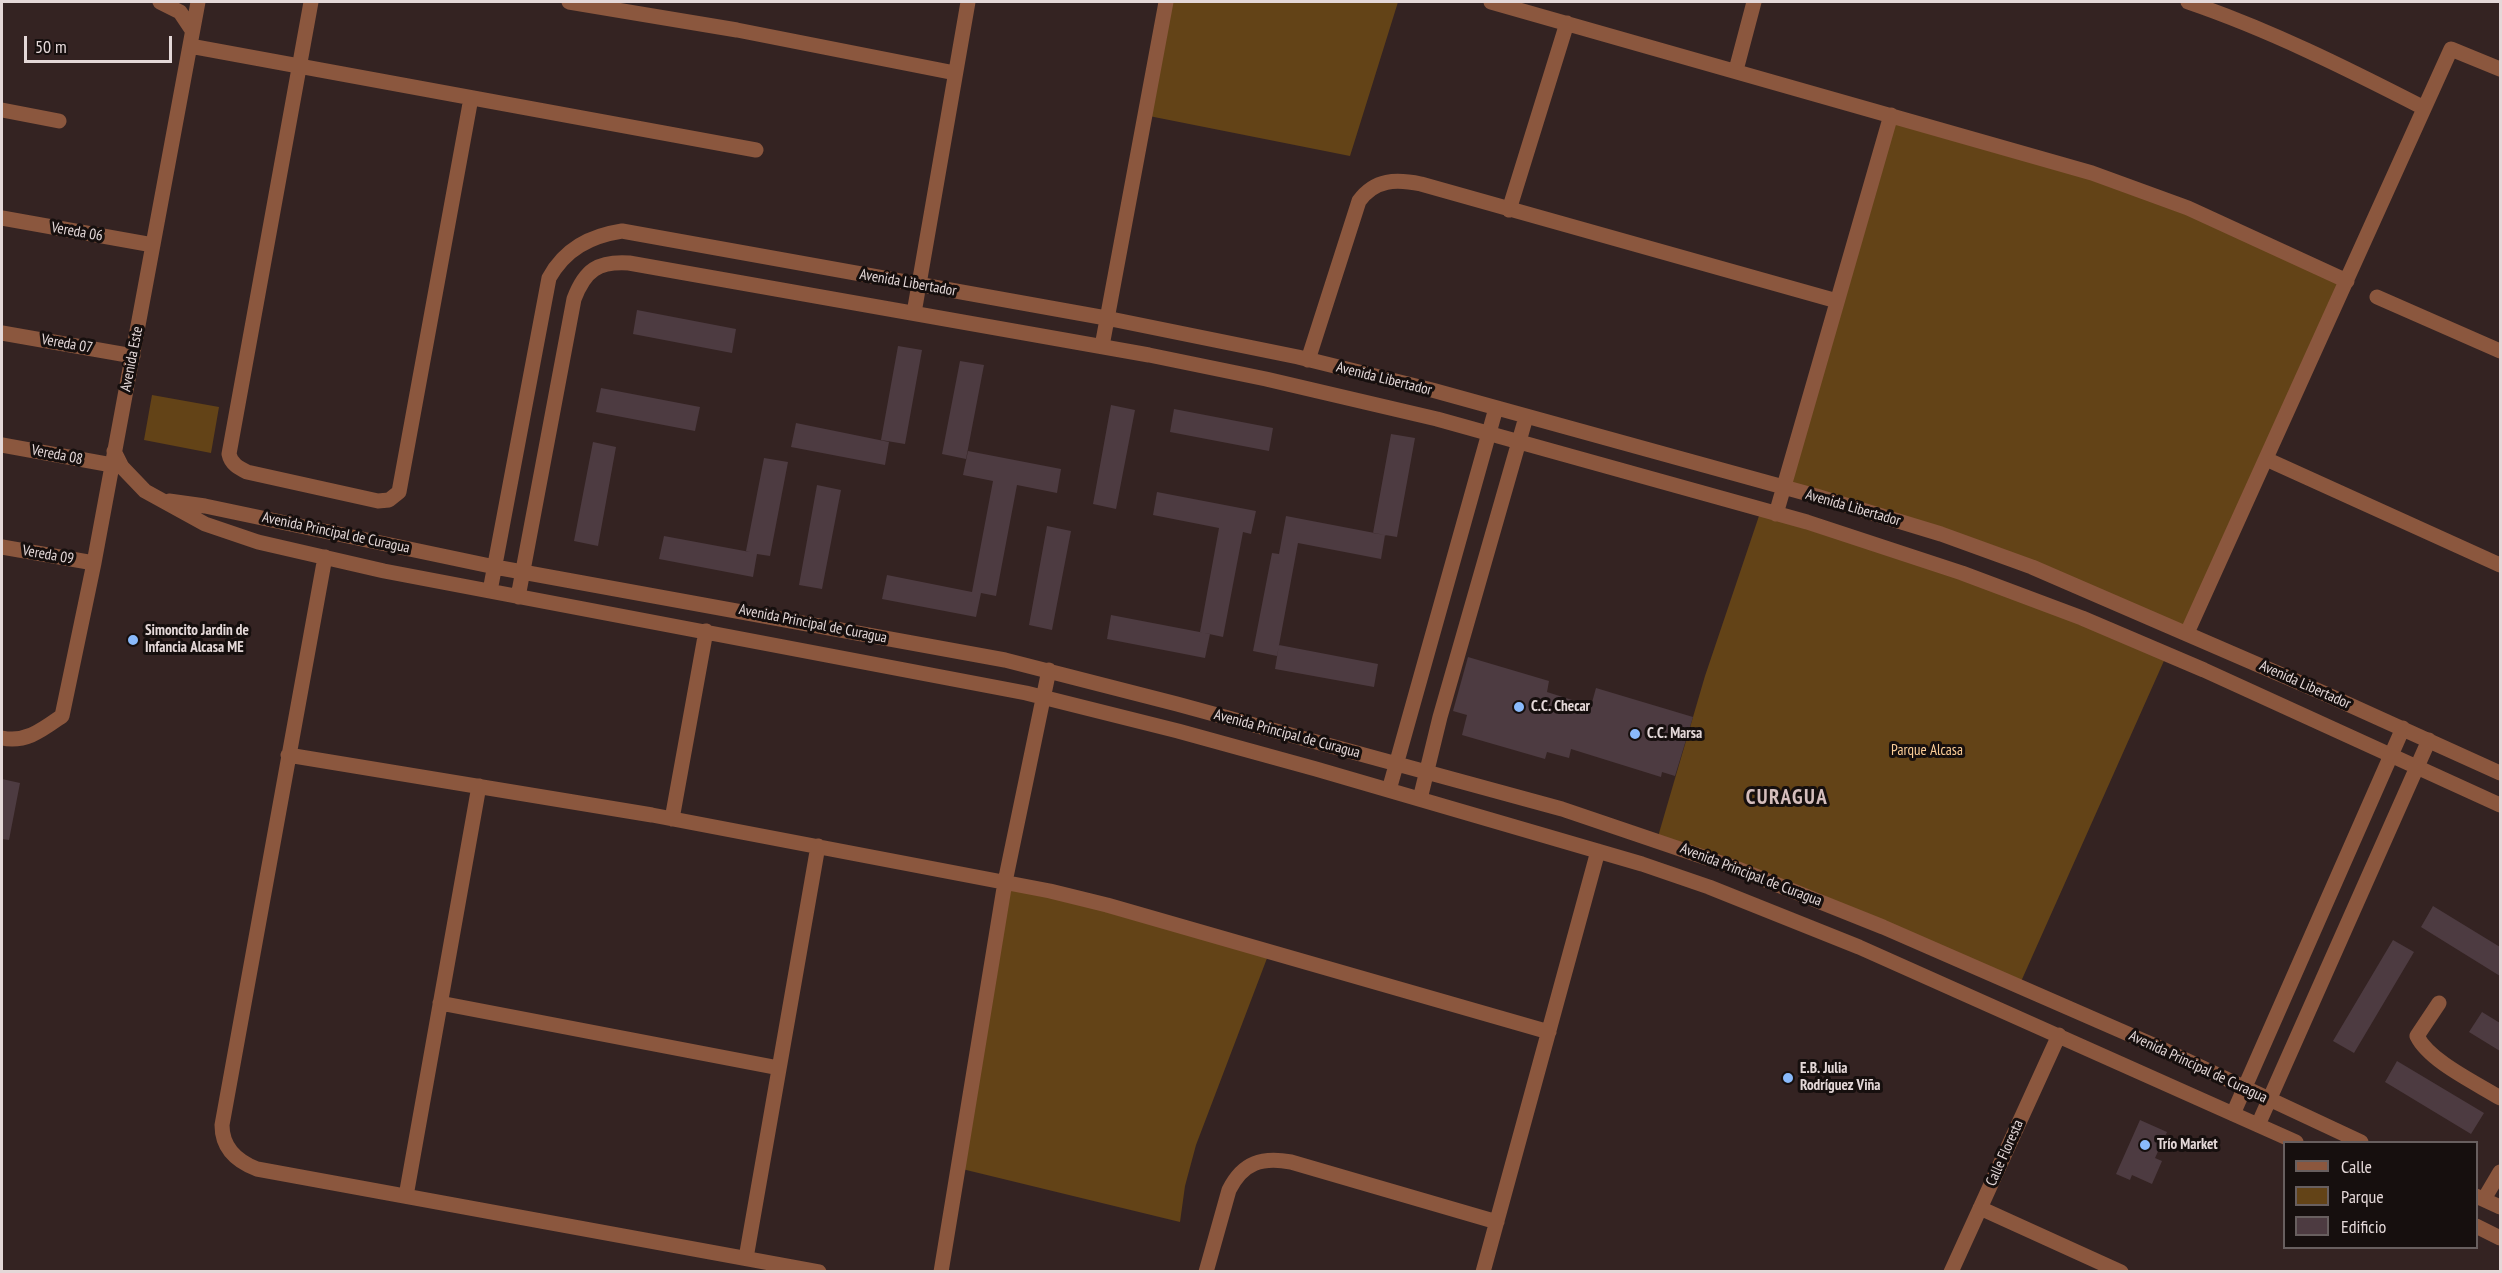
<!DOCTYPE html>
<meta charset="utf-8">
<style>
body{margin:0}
#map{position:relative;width:2502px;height:1273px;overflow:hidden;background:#342322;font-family:"PT Sans Narrow",sans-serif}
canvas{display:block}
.frame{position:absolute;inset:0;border:3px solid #e4d8d8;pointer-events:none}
.legend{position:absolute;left:2283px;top:1141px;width:195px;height:108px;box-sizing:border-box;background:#160f0e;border:2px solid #685f5f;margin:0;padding:8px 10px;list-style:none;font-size:18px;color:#e4d8d8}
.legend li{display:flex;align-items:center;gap:12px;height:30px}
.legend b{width:30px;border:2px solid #685f5f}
.scale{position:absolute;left:24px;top:36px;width:148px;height:27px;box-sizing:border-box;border:3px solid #e4d8d8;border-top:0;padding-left:8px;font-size:18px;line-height:21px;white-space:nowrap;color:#e4d8d8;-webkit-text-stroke:4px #160f0e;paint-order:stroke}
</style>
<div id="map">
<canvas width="2502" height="1273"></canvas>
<div class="frame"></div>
<ul class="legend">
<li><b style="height:8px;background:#8b573e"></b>Calle</li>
<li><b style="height:16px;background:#634317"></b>Parque</li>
<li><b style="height:16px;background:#4d3b41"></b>Edificio</li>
</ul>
<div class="scale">50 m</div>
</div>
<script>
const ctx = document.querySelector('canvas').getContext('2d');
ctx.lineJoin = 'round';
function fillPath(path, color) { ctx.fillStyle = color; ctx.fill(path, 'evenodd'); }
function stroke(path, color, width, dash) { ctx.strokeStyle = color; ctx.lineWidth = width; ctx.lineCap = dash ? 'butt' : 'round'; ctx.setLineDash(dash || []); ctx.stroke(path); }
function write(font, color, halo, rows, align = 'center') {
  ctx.font = font + ' "PT Sans Narrow",sans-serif'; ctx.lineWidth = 6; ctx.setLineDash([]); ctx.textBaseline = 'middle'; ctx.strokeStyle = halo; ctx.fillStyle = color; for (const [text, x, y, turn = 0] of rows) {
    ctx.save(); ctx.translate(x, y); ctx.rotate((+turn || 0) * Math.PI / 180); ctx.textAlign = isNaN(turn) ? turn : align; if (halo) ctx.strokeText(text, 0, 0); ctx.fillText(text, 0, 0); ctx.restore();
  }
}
const green = new Path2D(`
 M1166 2H1398L1350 156 1144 115Z
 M1891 115 2092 173 2347 281 2187 633 2072 584 1783 488Z
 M152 395 219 407 211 453 144 440Z
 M1761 510 1807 522 2167 654 2019 986 1657 840 1705 676Z
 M1005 882 1269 953 1196 1145 1185 1186 1180 1222 958 1168Z`);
const building = new Path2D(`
 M637 310 736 329 732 353 633 334Z
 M898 346 922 350 905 444 881 440Z
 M960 361 984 365 966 459 942 454Z
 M601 388 700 407 695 431 596 412Z
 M1111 405 1135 410 1116 509 1093 504Z
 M1174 409 1273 428 1269 451 1170 432Z
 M796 423 889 442 885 465 791 447Z
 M1391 434 1415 438 1397 537 1373 533Z
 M593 442 616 447 598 546 574 541Z
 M968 451 1061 469 1057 493 1017 485 996 596 981 593 976 617 882 599 887 575 972 592 993 481 963 475Z
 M764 458 788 462 770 556 757 554 753 577 659 559 664 536 750 552 746 551Z
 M817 485 841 490 822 589 799 585Z
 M1157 492 1256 511 1251 534 1243 532 1223 637 1200 632 1219 528 1153 515Z
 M1286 516 1385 535 1381 559 1298 543 1277 656 1253 651 1272 553 1279 554Z
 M1047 526 1071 531 1052 630 1029 625Z
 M1111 615 1210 634 1205 658 1107 639Z
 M1279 645 1378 664 1374 687 1275 669Z
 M1468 657 1549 681 1547 692 1591 706 1596 688 1693 717 1675 776 1662 772 1661 777 1571 749 1569 758 1547 752 1545 759 1462 735 1467 715 1453 711Z
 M2 779 20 783 9 840 2 839Z
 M2433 906 2500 947V976L2421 927Z
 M2393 940 2414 952 2354 1053 2333 1041Z
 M2482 1012 2500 1023V1051L2469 1032Z
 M2397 1061 2484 1113 2471 1134 2385 1082Z
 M2140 1120 2167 1132 2155 1158 2162 1161 2152 1184 2132 1175 2130 1180 2116 1174Z`);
const minor = new Path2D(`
 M160 2 180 12 192 30
 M311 2 229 454C231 464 239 468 247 472L378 501 389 500 399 492 471 98
 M569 2 737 30 955 73
 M1491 2 2092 173 2188 208 2347 281
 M2188 2C2270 30 2348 69 2424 108
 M190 46 756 150
 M1736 70 1754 2
 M2 110 59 121
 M1509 210 1567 23
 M2 218 153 245
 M2377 297 2500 351
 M914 313 968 2
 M2 333 133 356
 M1102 346 1166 2
 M1308 360 1359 201C1375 179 1396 179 1421 184L1837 301
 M2 445 112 465
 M114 451 122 467 145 491 205 524 258 542 384 571 1026 693 1178 731 1316 769 1642 864 1709 887 1859 947 2296 1142
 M2266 459 2500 565
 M169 501 205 506 495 567 1005 660 1177 704 1562 809 1733 867 1883 927 2158 1047 2361 1142
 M1776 514 1891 115
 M2 547 94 563
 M325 557 222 1125C222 1147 236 1161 257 1169L819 1272
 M490 591 549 278C565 249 590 236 622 231L1106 318 1298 357 1432 390 1816 496 1941 534 2032 567 2321 692 2500 773
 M518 597 574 299C585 270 598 261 629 263L1149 355 1266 379 1437 419 1807 522 1962 573 2082 618 2204 670 2500 805
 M2187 633 2451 49 2500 69
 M2 738C26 743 42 730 62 716L94 563 198 2
 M288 755 652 815 1050 891 1107 905 1549 1032
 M1389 790 1496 408
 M1420 799 1440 717 1526 417
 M672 819 706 631
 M440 1003 779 1068
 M2439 1003 2417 1036C2429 1061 2476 1083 2500 1098
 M2233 1114 2403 728
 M2258 1125 2429 740
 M406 1196 479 786
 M2476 1196 2500 1207
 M2484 1199 2500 1172
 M1980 1208 2121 1272
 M2476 1226 2500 1238
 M746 1258 818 846
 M941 1272 1005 882 1049 670
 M1206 1272 1229 1190C1243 1162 1262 1157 1291 1162L1497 1222
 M1483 1272 1598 851
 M1951 1272 2059 1035`);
const markers = [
 [133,640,6,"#8abafc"],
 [1519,707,6,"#8abafc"],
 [1635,734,6,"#8abafc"],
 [1788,1078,6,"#8abafc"],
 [2145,1145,6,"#8abafc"]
];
const streetNames = [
 ["Vereda 06",77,232,10],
 ["Avenida Libertador",908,283,10],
 ["Vereda 07",67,344,10],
 ["Avenida Este",132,359,-79],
 ["Avenida Libertador",1384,379,14],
 ["Vereda 08",57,455,11],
 ["Avenida Libertador",1853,508,16],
 ["Avenida Principal de Curagua",336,533,12],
 ["Vereda 09",48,555,10],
 ["Avenida Principal de Curagua",813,624,11],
 ["Avenida Libertador",2305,685,24],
 ["Avenida Principal de Curagua",1287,734,15],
 ["Avenida Principal de Curagua",1751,875,21],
 ["Avenida Principal de Curagua",2198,1067,25],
 ["Calle Floresta",2005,1153,-66]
];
const poiNames = [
 ["Simoncito Jardin de",145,631],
 ["Infancia Alcasa ME",145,648],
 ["C.C. Checar",1531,707],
 ["C.C. Marsa",1647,734],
 ["E.B. Julia",1800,1069],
 ["Rodríguez Viña",1800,1086],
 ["Trío Market",2157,1145]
];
const parkNames = [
 ["Parque Alcasa",1927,751]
];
const districtNames = [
 ["CURAGUA",1787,798]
];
fillPath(green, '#634317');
fillPath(building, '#4d3b41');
stroke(minor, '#8b573e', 15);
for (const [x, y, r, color] of markers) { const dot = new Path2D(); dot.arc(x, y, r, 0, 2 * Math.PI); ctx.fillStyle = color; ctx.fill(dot); stroke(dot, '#160f0e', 2); }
write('15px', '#e4d8d8', '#160f0e', streetNames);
write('bold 15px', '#e4d8d8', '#160f0e', poiNames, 'left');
write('15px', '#fcce98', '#160f0e', parkNames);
ctx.letterSpacing = '1.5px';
write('bold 21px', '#d5bebd', '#160f0e', districtNames);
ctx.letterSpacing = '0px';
</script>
